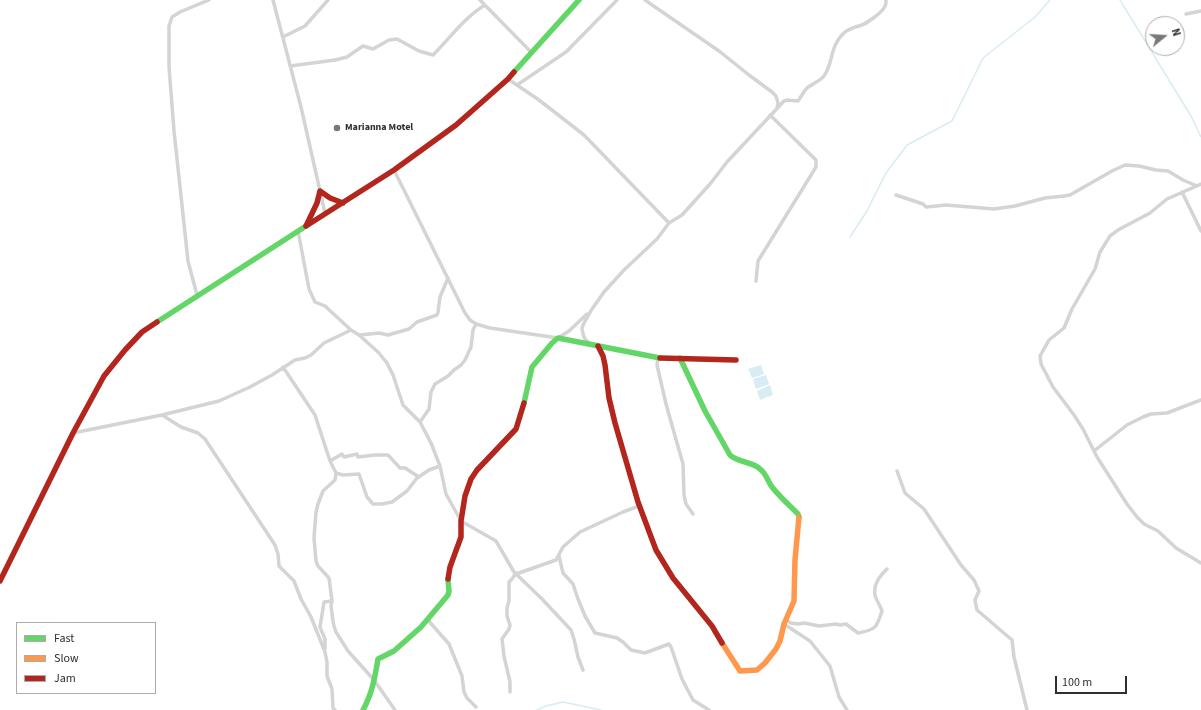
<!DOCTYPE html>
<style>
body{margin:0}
#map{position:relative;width:1201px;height:710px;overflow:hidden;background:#fff;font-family:"Source Sans 3",sans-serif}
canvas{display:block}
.legend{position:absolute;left:16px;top:622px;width:140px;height:72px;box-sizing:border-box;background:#fff;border:1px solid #acacac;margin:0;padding:5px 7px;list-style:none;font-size:12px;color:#2f2f2f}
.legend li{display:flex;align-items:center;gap:8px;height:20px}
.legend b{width:20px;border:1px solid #acacac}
.north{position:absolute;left:1145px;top:16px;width:40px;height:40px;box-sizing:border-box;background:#fff;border:1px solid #acacac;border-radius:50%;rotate:72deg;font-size:11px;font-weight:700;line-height:16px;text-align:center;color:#2f2f2f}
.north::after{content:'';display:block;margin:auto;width:14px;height:18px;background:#787878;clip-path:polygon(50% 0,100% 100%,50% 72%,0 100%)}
.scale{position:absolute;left:1055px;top:676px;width:72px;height:18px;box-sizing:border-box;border:2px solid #2f2f2f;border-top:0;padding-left:5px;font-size:12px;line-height:14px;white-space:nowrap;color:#2f2f2f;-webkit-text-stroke:3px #fff;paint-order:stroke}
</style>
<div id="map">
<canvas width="1201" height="710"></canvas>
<ul class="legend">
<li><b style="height:5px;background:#63d668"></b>Fast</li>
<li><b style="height:5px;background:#ff974d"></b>Slow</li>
<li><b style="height:5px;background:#b3261e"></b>Jam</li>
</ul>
<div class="north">N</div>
<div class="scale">100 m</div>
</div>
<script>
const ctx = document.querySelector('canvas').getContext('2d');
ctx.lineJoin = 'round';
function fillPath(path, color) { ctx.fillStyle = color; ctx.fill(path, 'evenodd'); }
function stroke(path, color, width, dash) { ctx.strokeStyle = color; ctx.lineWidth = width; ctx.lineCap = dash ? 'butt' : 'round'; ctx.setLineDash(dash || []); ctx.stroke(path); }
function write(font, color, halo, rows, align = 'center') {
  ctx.font = font + ' "Source Sans 3",sans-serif'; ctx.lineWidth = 4; ctx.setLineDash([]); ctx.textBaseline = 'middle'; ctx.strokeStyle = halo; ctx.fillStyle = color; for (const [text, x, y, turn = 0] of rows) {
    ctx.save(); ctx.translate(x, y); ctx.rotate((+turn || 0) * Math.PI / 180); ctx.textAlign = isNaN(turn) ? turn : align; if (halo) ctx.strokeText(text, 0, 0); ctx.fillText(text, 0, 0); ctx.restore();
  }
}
const water = new Path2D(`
 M761 365 764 374 752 378 748 369Z
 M766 375 769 384 756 389 753 379Z
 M770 385 773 395 760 400 757 391Z`);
const stream = new Path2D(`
 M1120 0 1191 116 1201 137
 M850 237 867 211 886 173 907 145 952 121 983 58 1035 17 1050 0
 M537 710 546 706 563 702 601 710`);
const street = new Path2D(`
 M273 0 301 107 325 213
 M480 0 531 52
 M645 0 719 51 749 75 772 92 776 96 778 103 777 108
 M1186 14 1201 11
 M283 37 305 26 328 0
 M290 66 335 60 347 57 363 46 373 49 389 40 397 39 419 51 433 55C449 39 466 16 485 5
 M508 79 539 100 584 135 669 223
 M517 85 566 52 617 0
 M394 170 465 313 470 320 476 324 490 328 558 338 569 331 587 314
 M1201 184 1167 199 1150 213 1118 230 1110 236 1100 252 1095 269 1072 309 1064 328 1049 340 1040 356 1041 364 1053 387 1074 415 1083 429 1097 457 1127 504 1137 517 1144 524 1158 531 1176 548 1201 563
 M1182 192 1201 231
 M896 195 923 204 926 207 946 205 994 209 1015 206 1045 198 1064 196 1070 195 1112 171 1125 165 1139 166 1156 170 1168 171 1183 180 1197 186
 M298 231 309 289 315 302 325 306 351 330 359 335 378 352 387 363 393 375 403 405 420 422 431 443 440 466 446 494 461 521 496 541 514 572 542 599 571 630 574 639 578 657 583 670
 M756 281 758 261 816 167V160L770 115
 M197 295 188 261 174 131 169 67V26L172 17 180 12 209 0
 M360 335 379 333 388 335 409 329 417 322 437 315 438 312 440 297 448 278
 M589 343 585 339 583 334 582 328 584 323 592 309 604 292 624 270 657 239 669 223 682 215 710 184 727 162 784 101 787 100 798 101C801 97 803 92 807 88 812 84 820 81 824 76 834 62 829 46 845 32 850 28 856 27 862 25 867 23 883 12 885 6 886 5 886 1 886 0
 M658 358 657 365 666 404 683 464 684 495 686 504 693 514
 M283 367 315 415 330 461 336 473 335 480 323 491 318 504 316 512 314 538 316 561 318 566 329 578 332 601 331 606 333 621 334 626 336 632 348 651 374 680 395 710
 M162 415 181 427 198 433 205 439 275 545 278 554 279 566 294 581 301 599 311 617 325 652 327 662V676L332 689 333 708 335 710
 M420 422 429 409 431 392 435 384 448 376 454 370 461 365 465 360 471 347 473 330 476 324
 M73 433 162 415 219 401 250 387 272 375 295 360 305 358 311 355 324 343 351 330
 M1094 451 1127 425 1143 417 1151 414 1167 413 1201 400
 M330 461 342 454 344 457 357 454 358 457 375 455H388L400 468H405L419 477
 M897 471 905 493 924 509 961 565 974 580 979 591 975 600 977 610 1012 640 1014 657 1027 710
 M336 473 343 475 359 474 367 497 373 504H382L392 502 407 491 417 478 429 470 440 466
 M559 556 563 573 573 584 578 599 585 616 595 633 617 638 623 642 631 650 645 653 669 644 671 647 682 679 693 700 709 710
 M517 573H519L556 560 563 547 580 532 623 512 639 506
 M427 619 449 644 462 676 464 692 467 698 476 707
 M786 620 791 623 798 624 804 623 819 626 836 624 840 625 846 624 858 633C876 630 877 627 882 611 880 605 876 600 875 595 873 584 880 576 887 569
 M784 624 810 641 830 666 839 697 847 710
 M325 649V639L320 627 324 602 332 601
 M510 692V682L504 656 502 639 509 629 510 625 507 616V608L509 601V582L512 579 516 573`);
const fast = new Path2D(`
 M514 72 579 0
 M157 322 306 226
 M680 358 705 411 730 455C738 463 752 461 760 469 766 473 768 482 772 487 780 497 789 505 798 514L799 517
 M524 403 532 367 552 343 558 338 660 358
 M363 710C372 694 375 677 378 659L394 651 421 627 448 595 449 591 448 579`);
const slow = new Path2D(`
 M722 643 740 671 757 670 765 663 776 649 780 641 784 624 794 601 795 560 799 517`);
const jam = new Path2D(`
 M306 226 317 203 320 191 330 198 343 203
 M306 226 394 170 456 125 508 79 514 72
 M598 346 603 356 605 365 609 398 615 423 638 502 656 550 673 578 712 626 722 643
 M660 358 736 360
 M448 579 450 567 461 537V521L465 496 471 479 477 470 516 429 524 403
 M0 581 73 433 104 376 125 350 142 332 157 322`);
const markers = [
 [337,128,4,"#787878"]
];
const poiNames = [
 ["Marianna Motel",345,128]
];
fillPath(water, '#d8ecf3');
stroke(stream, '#d8ecf3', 1.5);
stroke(street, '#d4d4d4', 3.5);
stroke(fast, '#63d668', 5.5);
stroke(slow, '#ff974d', 5.5);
stroke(jam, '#b3261e', 5.5);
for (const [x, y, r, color] of markers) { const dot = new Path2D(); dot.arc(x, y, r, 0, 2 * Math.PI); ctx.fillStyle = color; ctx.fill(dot); stroke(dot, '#fff', 1.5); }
write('bold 10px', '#2f2f2f', '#fff', poiNames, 'left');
</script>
